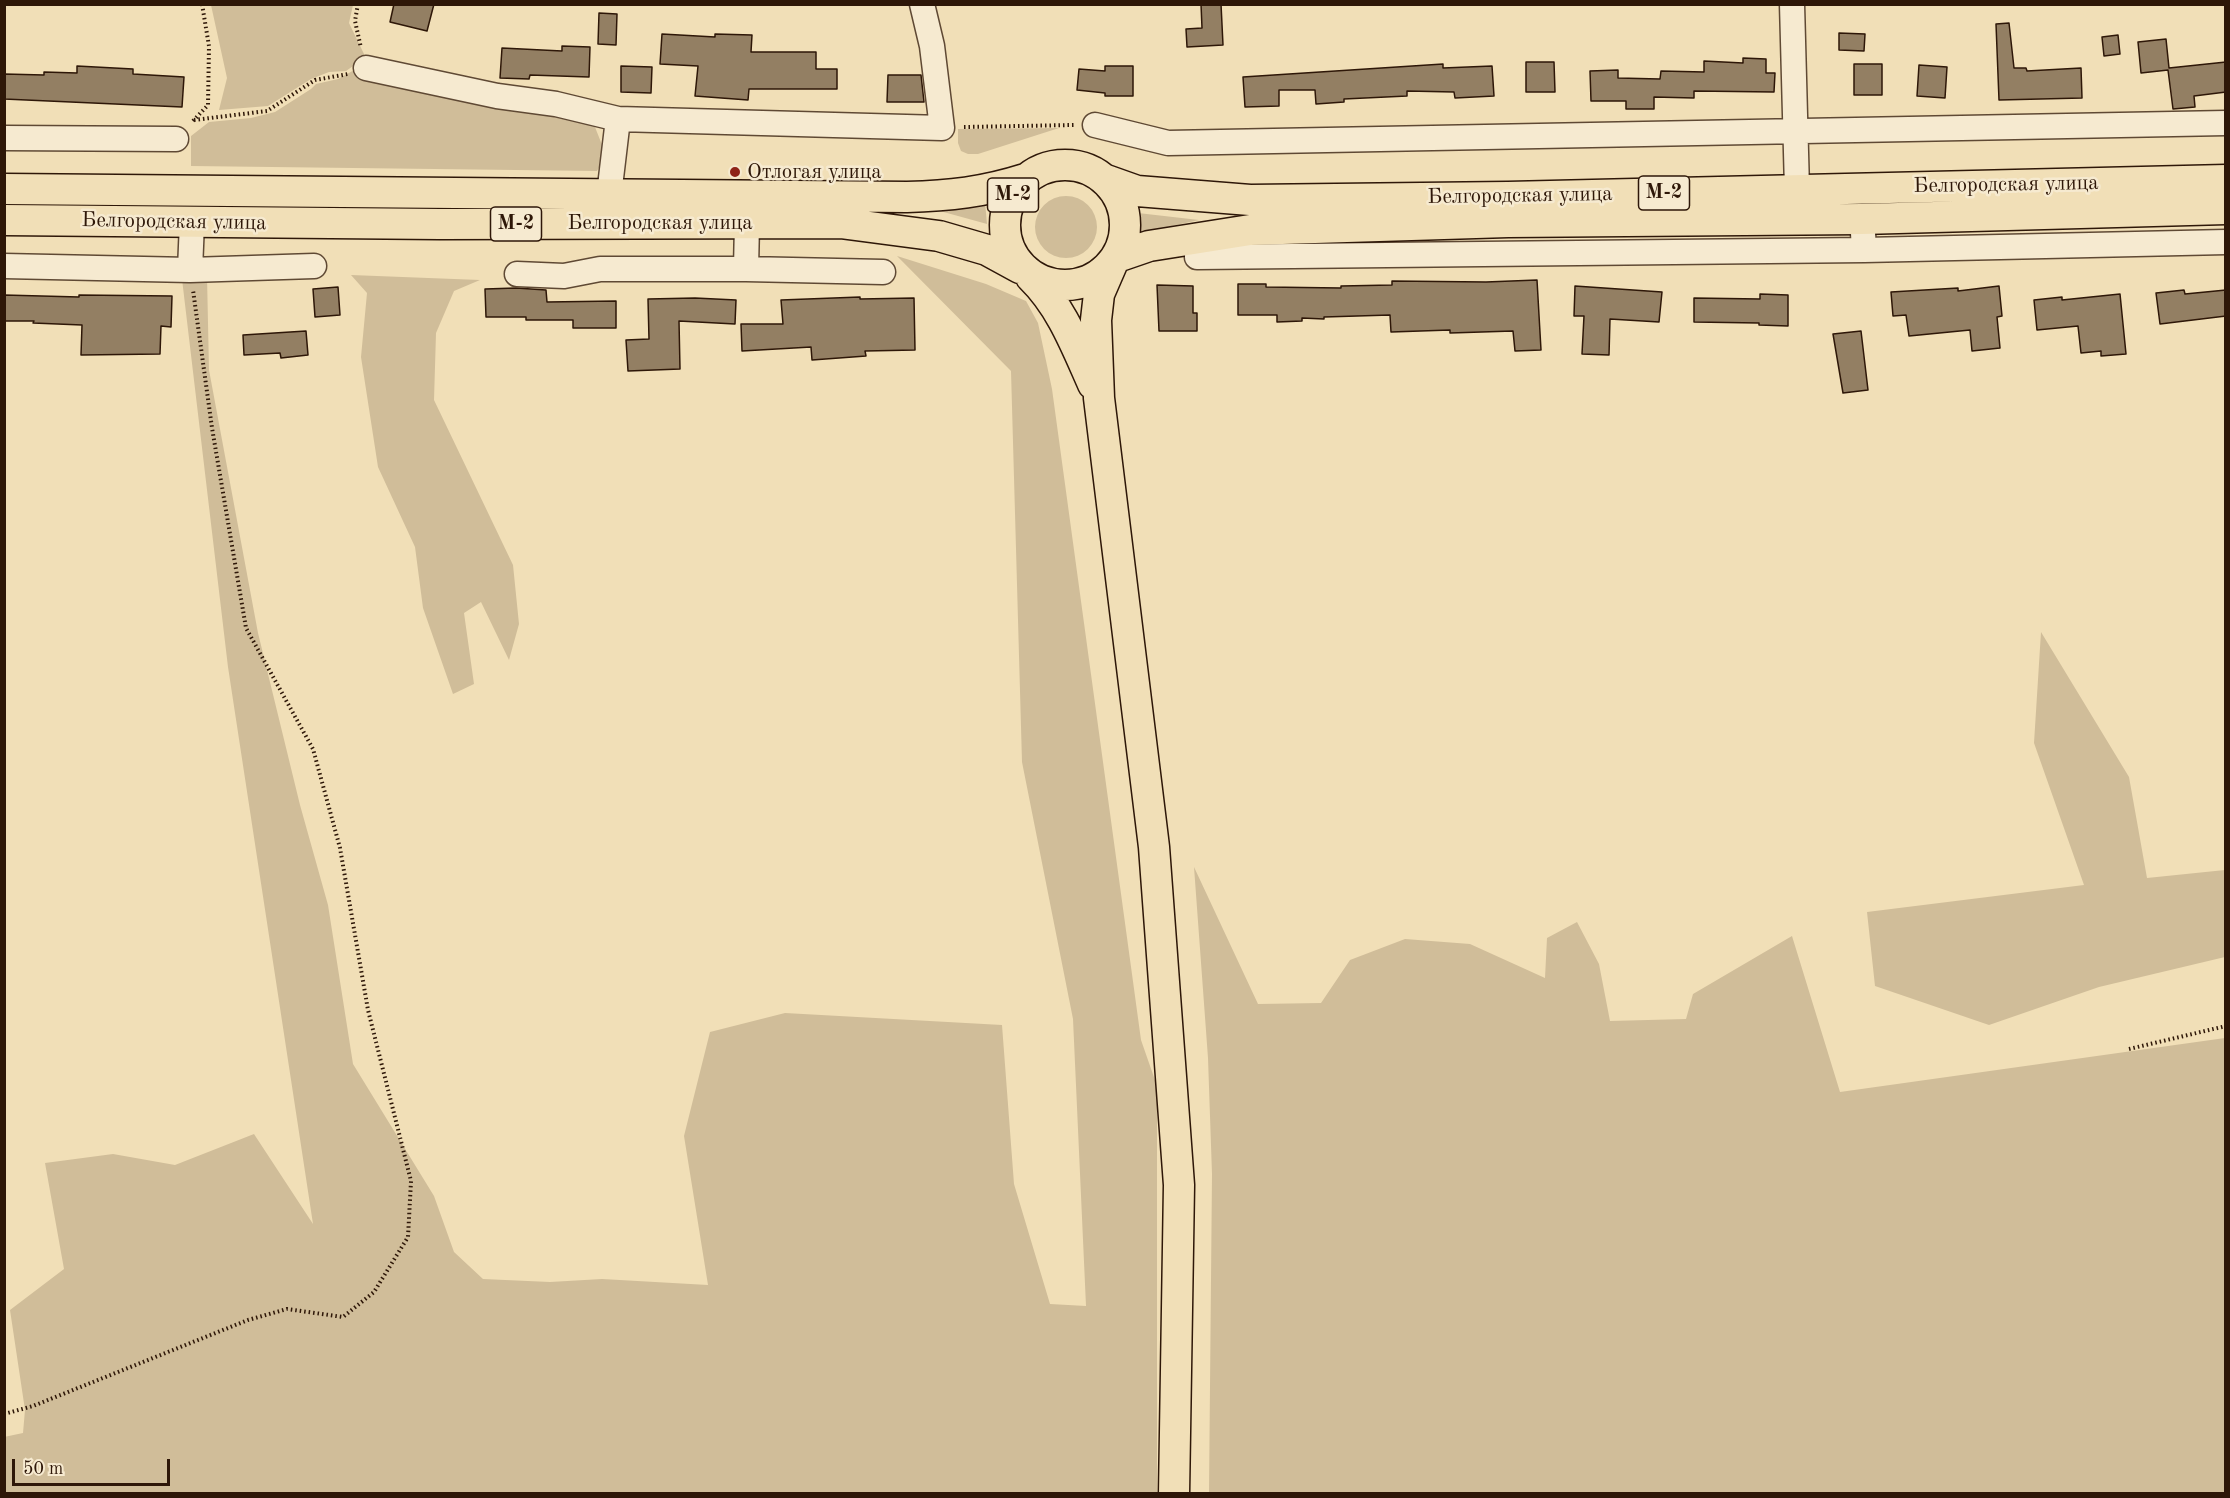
<!DOCTYPE html>
<meta charset="utf-8">
<style>
body{margin:0}
#map{position:relative;width:2230px;height:1498px;overflow:hidden;background:#f1dfb7;font-family:"Old Standard TT",serif}
canvas{display:block}
.frame{position:absolute;inset:0;border:6px solid #2e1708;pointer-events:none}
.scale{position:absolute;left:12px;top:1459px;width:158px;height:27px;box-sizing:border-box;border:3px solid #2e1708;border-top:0;padding-left:8px;font-size:18px;line-height:21px;white-space:nowrap;color:#2e1708;-webkit-text-stroke:4px #f6ead0;paint-order:stroke}
</style>
<div id="map">
<canvas width="2230" height="1498"></canvas>
<div class="frame"></div>
<div class="scale">50 m</div>
</div>
<script>
const ctx = document.querySelector('canvas').getContext('2d');
ctx.lineJoin = 'round';
function fillPath(path, color) { ctx.fillStyle = color; ctx.fill(path, 'evenodd'); }
function stroke(path, color, width, dash) { ctx.strokeStyle = color; ctx.lineWidth = width; ctx.lineCap = dash ? 'butt' : 'round'; ctx.setLineDash(dash || []); ctx.stroke(path); }
function write(font, color, halo, rows, align = 'center') {
  ctx.font = font + ' "Old Standard TT",serif'; ctx.lineWidth = 5; ctx.setLineDash([]); ctx.textBaseline = 'middle'; ctx.strokeStyle = halo; ctx.fillStyle = color; for (const [text, x, y, turn = 0] of rows) {
    ctx.save(); ctx.translate(x, y); ctx.rotate((+turn || 0) * Math.PI / 180); ctx.textAlign = isNaN(turn) ? turn : align; if (halo) ctx.strokeText(text, 0, 0); ctx.fillText(text, 0, 0); ctx.restore();
  }
}
const green = new Path2D(`
 M211 5H353L349 23 364 54 363 59 346 71 329 72 311 79 268 106 219 110 227 78Z
 M367 63 593 122 606 155 597 171 191 166V136L209 122 251 118 275 112 311 89 316 84 338 79Z
 M1059 128 978 154H968L961 151 958 143V129Z
 M1035 227a31 31 0 1 1 62 0a31 31 0 1 1-62 0Z
 M985 202 987 224 929 208Z
 M1138 213 1199 220 1140 233Z
 M897 256 986 284 1026 301 1038 323 1052 389 1141 1040 1157 1086V1493L5 1494 4 1437 23 1433 25 1410 10 1310 64 1269 45 1163 113 1154 175 1165 254 1134 313 1224 228 667 182 279 207 276 209 370 258 633 300 805 328 905 353 1064 434 1196 454 1252 483 1279 550 1282 602 1279 708 1285 684 1136 710 1032 785 1013 1002 1025 1014 1184 1050 1304 1086 1306 1073 1019 1022 762 1011 371Z
 M351 275 480 280 454 291 436 333 434 400 513 565 519 624 509 660 481 602 464 613 474 684 453 694 423 608 415 547 378 467 361 357 367 293Z
 M2041 632 2129 777 2147 878 2225 870V957L2099 987 1989 1025 1875 986 1867 912 2084 885 2034 743Z
 M1194 867 1258 1004 1321 1003 1350 960 1405 939 1470 944 1545 978 1547 938 1577 922 1599 964 1610 1021 1686 1019 1693 994 1792 936 1840 1092 2225 1038V1493H1209L1212 1174 1208 1058Z`);
const building = new Path2D(`
 M394 4H434L427 31 390 22Z
 M1201 4H1221L1223 45 1187 47 1186 29 1202 28Z
 M599 13 617 14 616 45 598 44Z
 M2009 23 2014 68H2026L2027 71 2081 68 2082 98 1999 100 1996 24Z
 M1839 33 1865 34 1864 51 1839 50Z
 M662 34 715 37V34L752 35 751 52H816V69H837V89H749L748 100 695 96 698 66 660 64Z
 M2118 35 2120 54 2104 56 2102 37Z
 M2166 39 2169 68 2226 62V92L2194 96 2195 107 2173 109 2168 70 2141 73 2138 42Z
 M562 46 590 47 589 77 530 75 529 79 500 78 502 48 562 51Z
 M1743 58 1766 59V73H1775L1774 92 1694 91V98L1654 97V109H1626V101H1591L1590 71 1618 70V78L1660 79 1661 71 1704 72V61L1743 63Z
 M1526 62H1554L1555 92H1526Z
 M1443 64V68L1492 66 1494 96 1455 98 1454 92 1407 91V96L1344 99V102L1316 104 1315 90H1279V106L1245 107 1243 77Z
 M1854 64H1882V95H1854Z
 M1919 65 1947 67 1945 98 1917 96Z
 M77 66 133 69V74L184 77 182 107 4 99V74L44 75V72L77 73Z
 M621 66 652 67 651 93 621 92Z
 M1105 66H1133V96H1105V93L1077 90 1079 69 1105 71Z
 M888 75H921L924 102H887Z
 M1537 280 1541 350 1515 351 1513 331 1450 333V330L1391 332 1390 315 1324 317V319L1302 318V321L1277 322V315H1238V284H1266V287L1341 288V286L1392 285V281L1486 282Z
 M1157 285 1193 286V313H1197V331H1159Z
 M1575 286 1662 292 1659 322 1610 319 1609 355 1582 354 1584 316H1574Z
 M1999 286 2002 316 1997 317 2000 348 1972 351 1970 330 1909 336 1906 315 1893 316 1891 292 1958 288V291Z
 M338 287 340 315 315 317 313 289Z
 M516 288 546 290 547 302 616 301V328H573V320H526V317H486L485 289Z
 M2184 290 2185 294 2226 290V316L2160 324 2156 293Z
 M1760 294 1788 295V326L1759 325V323L1694 322V298L1760 299Z
 M2120 294 2126 354 2101 356V351L2081 353 2078 326 2037 330 2034 300 2062 297V300Z
 M4 295 79 297V295L172 296 171 327 161 326 160 354 81 355 82 325 33 323 34 321H4Z
 M860 297V299L914 298 915 350 865 351 866 356 812 360 811 347 742 351 741 324H783L781 300Z
 M695 298 736 300 735 324 679 321 680 369 628 371 626 340 649 339 648 299Z
 M306 331 308 355 281 358 280 353 244 355 243 335Z
 M1861 331 1868 390 1843 393 1833 334Z`);
const path = new Path2D(`
 M358 4 355 21 361 48
 M194 120 267 111 315 80 348 74
 M193 121 208 105 209 46 202 4
 M964 127 1074 125
 M2129 1049 2226 1026
 M4 1414 33 1406 248 1320 287 1309 343 1317 374 1292 408 1237 411 1181 368 1010 340 848 313 749 246 628 212 428 193 290`);
const minor = new Path2D(`
 M1792 4 1797 189
 M366 68 497 96 556 104 618 119 609 195
 M618 119 942 128 932 46 922 4
 M1095 125 1168 143 2226 123
 M4 138 176 139
 M747 223 746 269 883 272
 M1863 233 1864 250 2226 242
 M1197 257 1864 250
 M4 266 190 270 192 222
 M190 270 314 266
 M517 274 564 276 600 269H746`);
const major = new Path2D(`
 M1005 225a60 60 0 1 1 120 0a60 60 0 1 1-120 0Z
 M1106 180 1137 191 1250 200 1508 197 2226 180
 M4 189 907 197C949 196 984 192 1025 179
 M4 220 440 224 840 223 939 236 987 250 1020 268
 M1117 257 1149 246 1250 230 1508 222 1862 219 2226 209
 M1112 264 1099 294 1096 320 1099 398 1154 847 1179 1185 1174 1494
 M1031 277C1061 306 1076 346 1093 384`);
const markers = [
 [735,172,6,"#8f2418"]
];
const shields = [
 [1664,193,51],
 [1013,195,51],
 [516,224,51]
];
const shieldNames = [
 ["М-2",1664,193],
 ["М-2",1013,195],
 ["М-2",516,224]
];
const poiNames = [
 ["Отлогая улица",747,172]
];
const streetNames = [
 ["Белгородская улица",2006,185,-1],
 ["Белгородская улица",1520,196,-1],
 ["Белгородская улица",174,222,1],
 ["Белгородская улица",660,223]
];
fillPath(green, '#d0bd99');
fillPath(building, '#937f63');
stroke(building, '#2e1708', 1.5);
stroke(minor, '#5f4934', 27);
stroke(major, '#2e1708', 33);
stroke(path, '#2e1708', 4, [1.5, 3]);
stroke(minor, '#f6ead0', 24);
stroke(major, '#f1dfb7', 30);
for (const [x, y, r, color] of markers) { const dot = new Path2D(); dot.arc(x, y, r, 0, 2 * Math.PI); ctx.fillStyle = color; ctx.fill(dot); stroke(dot, '#f6ead0', 2); }
for (const [x, y, w] of shields) { const box = new Path2D(); box.roundRect(x - w / 2, y - 17, w, 34, 4.5); ctx.fillStyle = '#f6ead0'; ctx.fill(box); stroke(box, '#2e1708', 1.5); }
write('bold 20px', '#2e1708', null, shieldNames);
write('21px', '#2e1708', '#f6ead0', poiNames, 'left');
write('21px', '#2e1708', '#f6ead0', streetNames);
</script>
